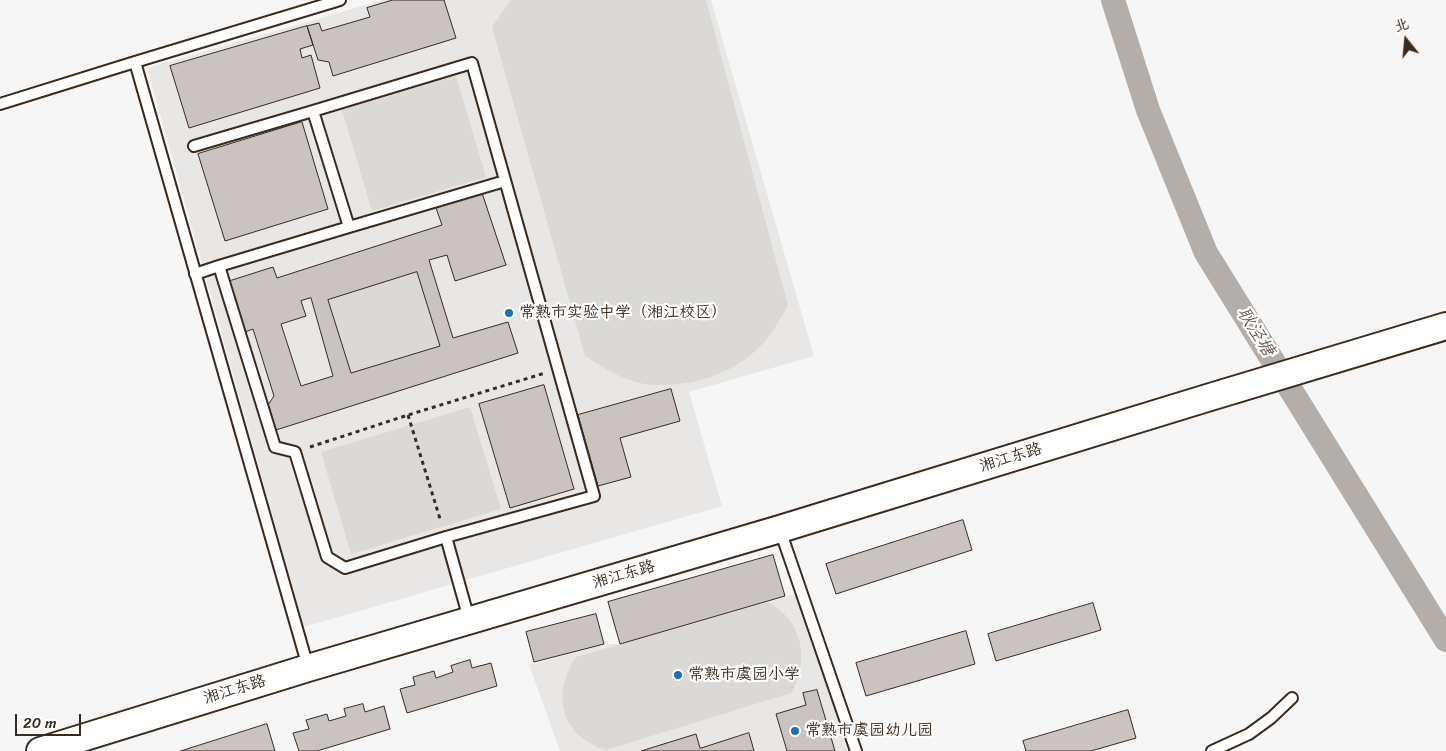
<!DOCTYPE html>
<meta charset="utf-8">
<style>
body{margin:0}
#map{position:relative;width:1446px;height:751px;overflow:hidden;background:#f7f6f6;font-family:Sriracha,"LXGW WenKai TC",sans-serif}
canvas{display:block}
.north{position:absolute;left:1381px;top:15px;width:50px;height:50px;-webkit-text-stroke:4px #fff;paint-order:stroke;rotate:343deg;font-size:14px;font-weight:700;line-height:20px;text-align:center;color:#3b2a1e}
.north::after{content:'';display:block;margin:auto;width:18px;height:22px;background:#3b2a1e;clip-path:polygon(50% 0,100% 100%,50% 72%,0 100%)}
.scale{position:absolute;left:15px;top:714px;width:66px;height:22px;box-sizing:border-box;border:2px solid #3b2a1e;border-top:0;padding-left:6px;font-size:15px;line-height:18px;white-space:nowrap;color:#3b2a1e;-webkit-text-stroke:4px #fff;paint-order:stroke}
</style>
<div id="map">
<canvas width="1446" height="751"></canvas>
<div class="north">北</div>
<div class="scale">20 m</div>
</div>
<script>
const ctx = document.querySelector('canvas').getContext('2d');
ctx.lineJoin = 'round';
function fillPath(path, color) { ctx.fillStyle = color; ctx.fill(path, 'evenodd'); }
function stroke(path, color, width, dash) { ctx.strokeStyle = color; ctx.lineWidth = width; ctx.lineCap = dash ? 'butt' : 'round'; ctx.setLineDash(dash || []); ctx.stroke(path); }
function write(font, color, halo, rows, align = 'center') {
  ctx.font = font + ' Sriracha,"LXGW WenKai TC",sans-serif'; ctx.lineWidth = 4.5; ctx.setLineDash([]); ctx.textBaseline = 'middle'; ctx.strokeStyle = halo; ctx.fillStyle = color; for (const [text, x, y, turn = 0] of rows) {
    ctx.save(); ctx.translate(x, y); ctx.rotate((+turn || 0) * Math.PI / 180); ctx.textAlign = isNaN(turn) ? turn : align; if (halo) ctx.strokeText(text, 0, 0); ctx.fillText(text, 0, 0); ctx.restore();
  }
}
const built = new Path2D(`
 M383 0H711L814 356 689 392 722 506 304 627 147 68Z
 M800 593 847 751H560L529 665 604 644H620Z`);
const green = new Path2D(`
 M511 0H706L788 305C783 314 778 323 772 332 750 363 715 380 678 384 666 385 651 386 640 383 619 378 602 367 585 356L492 27Z
 M456 76 486 177 372 211 342 110Z
 M417 272 440 346 351 373 328 300Z
 M470 407 501 509 351 554 321 452Z
 M767 602C803 619 810 661 791 693L606 750C560 735 551 696 576 657Z`);
const canal = new Path2D(`
 M1113 0 1148 110 1206 253 1446 640`);
const building = new Path2D(`
 M393 0H444L456 38 333 76 329 62 318 60 307 26 319 23 322 31 370 17 367 8Z
 M307 26 313 45 300 49 302 58 311 55 320 88 189 128 170 66Z
 M302 122 328 209 225 241 198 154Z
 M482 193 506 265 455 281 447 255 429 260 453 338 508 322 518 353 276 430 268 405 274 396 253 329 245 332 229 281 273 267 277 278 442 225 436 208ZM417 272 440 346 351 373 328 300ZM311 298 333 376 301 386 281 324 306 316 301 301Z
 M544 385 574 489 510 508 479 404Z
 M671 389 680 421 620 438 631 477 598 486 578 415Z
 M963 520 972 550 836 594 826 564Z
 M773 555 785 596 620 644 608 602Z
 M1093 603 1101 630 996 661 988 634Z
 M596 614 604 644 534 662 526 632Z
 M966 631 975 664 866 696 856 663Z
 M470 660 472 668 491 663 497 686 407 713 400 689 415 685 413 677 434 671 436 678 453 672 451 666Z
 M817 690 835 751H787L776 714 806 705 803 693Z
 M363 704 365 712 384 706 390 729 317 751H299L293 733 309 729 306 720 327 714 329 721 346 716 344 709Z
 M1128 710 1136 738 1091 751H1026L1023 741Z
 M267 724 275 751H181Z
 M749 733 754 751H641L696 734 700 748Z`);
const path = new Path2D(`
 M408 415 441 522
 M310 447 408 415 545 373`);
const lane = new Path2D(`
 M0 104 135 62
 M194 146 313 111
 M349 227 505 181
 M195 274 219 266
 M780 530 856 751
 M446 537 594 496 472 63 313 111 349 227 219 266 275 447 295 452 327 557 345 568 446 537 469 619
 M308 667 135 62 340 0
 M1212 751 1249 734 1271 718 1292 698`);
const secondary = new Path2D(`
 M40 751 308 668 780 529 1207 398 1446 326`);
const markers = [
 [509,313,5,"#1f6fb2"],
 [678,675,5,"#1f6fb2"],
 [795,731,5,"#1f6fb2"]
];
const poiNames = [
 ["常熟市实验中学（湘江校区）",519,313],
 ["常熟市虞园小学",688,675],
 ["常熟市虞园幼儿园",805,731]
];
const streetNames = [
 ["湘江东路",1011,458,-17],
 ["湘江东路",624,575,-16],
 ["湘江东路",235,690,-17]
];
const waterNames = [
 ["耿泾塘",1255,332,58]
];
fillPath(built, '#e9e7e6');
fillPath(green, '#dbd9d6');
stroke(canal, '#b4aeaa', 24);
fillPath(building, '#c9c3c1');
stroke(building, '#3b2a1e', 1);
stroke(lane, '#3b2a1e', 14);
stroke(secondary, '#3b2a1e', 30);
stroke(path, '#3b2a1e', 3, [4, 4]);
stroke(lane, '#fff', 10);
stroke(secondary, '#fff', 26);
for (const [x, y, r, color] of markers) { const dot = new Path2D(); dot.arc(x, y, r, 0, 2 * Math.PI); ctx.fillStyle = color; ctx.fill(dot); stroke(dot, '#fff', 2); }
write('16px', '#3b2a1e', '#fff', poiNames, 'left');
write('16px', '#3b2a1e', '#fff', streetNames);
write('italic 18px', '#65584f', '#fff', waterNames);
</script>
